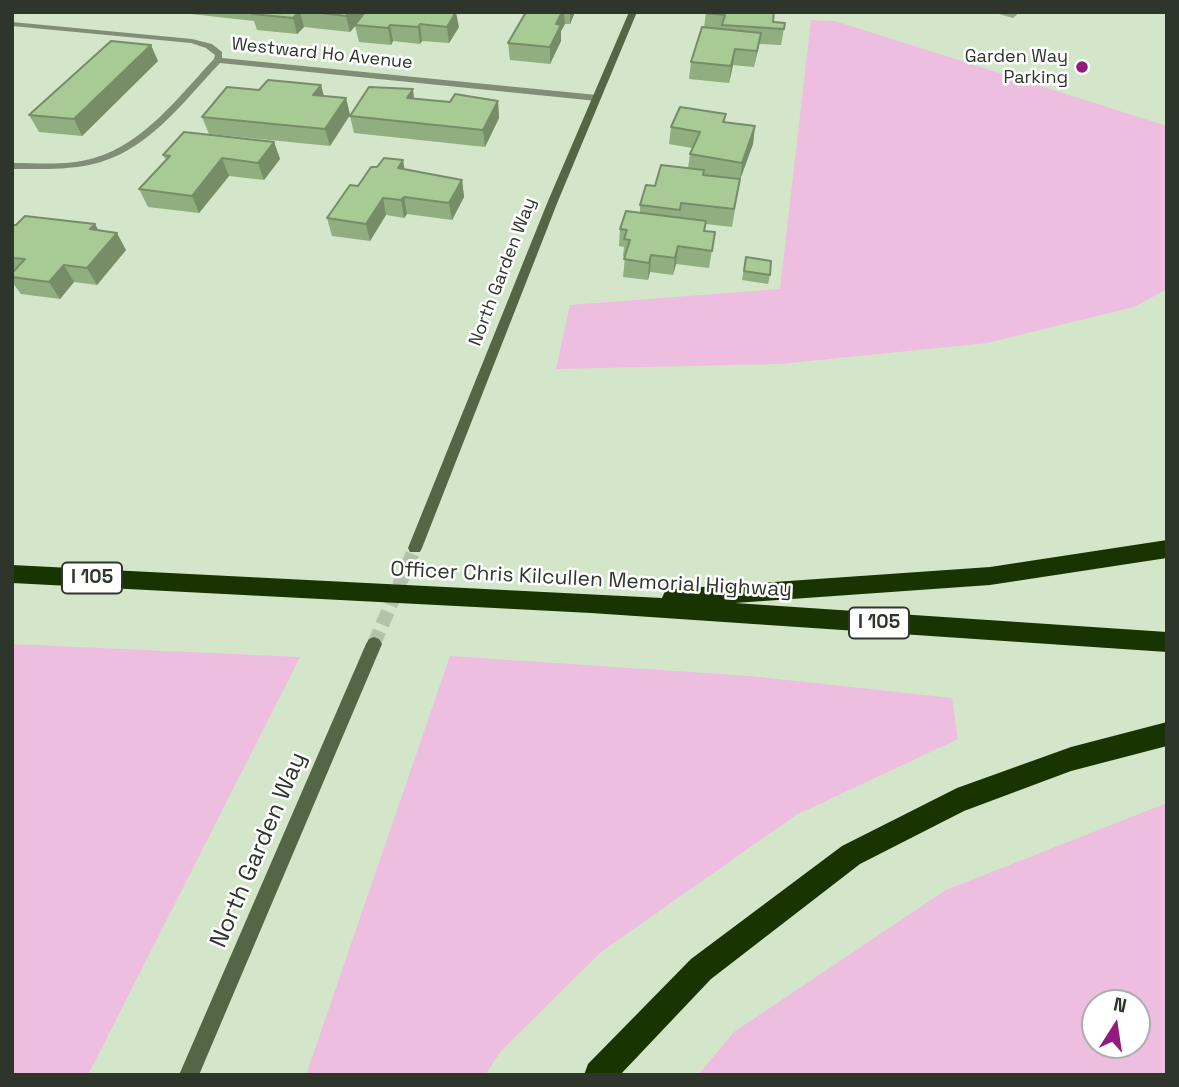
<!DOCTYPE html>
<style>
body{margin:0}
#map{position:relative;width:1179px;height:1087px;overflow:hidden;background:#d3e6c9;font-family:"Space Grotesk",sans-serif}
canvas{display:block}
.frame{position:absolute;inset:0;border:14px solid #2e352a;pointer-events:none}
.north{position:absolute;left:1081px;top:989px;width:70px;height:70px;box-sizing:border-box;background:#fff;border:2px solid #abaeaa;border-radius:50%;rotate:12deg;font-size:19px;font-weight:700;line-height:28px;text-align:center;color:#2e352a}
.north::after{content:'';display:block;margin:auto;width:24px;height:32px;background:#911c7b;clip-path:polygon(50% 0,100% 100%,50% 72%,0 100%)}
</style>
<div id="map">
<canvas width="1179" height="1087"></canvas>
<div class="frame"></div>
<div class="north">N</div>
</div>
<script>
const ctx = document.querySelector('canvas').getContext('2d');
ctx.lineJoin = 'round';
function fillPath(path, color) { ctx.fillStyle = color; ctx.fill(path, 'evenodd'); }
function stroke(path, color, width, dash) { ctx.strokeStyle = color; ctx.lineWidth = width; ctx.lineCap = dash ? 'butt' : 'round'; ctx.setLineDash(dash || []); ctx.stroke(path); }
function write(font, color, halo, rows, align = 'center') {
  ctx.font = font + ' "Space Grotesk",sans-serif'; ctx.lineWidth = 5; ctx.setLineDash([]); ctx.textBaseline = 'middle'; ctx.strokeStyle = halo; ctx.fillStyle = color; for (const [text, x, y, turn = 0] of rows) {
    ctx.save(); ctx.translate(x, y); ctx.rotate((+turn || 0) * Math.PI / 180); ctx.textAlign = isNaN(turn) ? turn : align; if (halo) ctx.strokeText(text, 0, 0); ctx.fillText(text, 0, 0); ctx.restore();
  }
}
const green = new Path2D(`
 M811 20 835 21 1167 126V289L1134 307 987 343 780 364 556 369 570 305 780 289Z
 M12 644 300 657 88 1075H12Z
 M450 656 750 676 952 698 958 739 796 815 601 952 501 1051 485 1075H306Z
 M1167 803V1075H698L734 1032 946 890ZM1095 1003H1137V1045H1095Z`);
const secondaryTunnel = new Path2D(`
 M374 644 415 548`);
const street = new Path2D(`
 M12 22 192 39 212 44 222 52V58L597 95 601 98 597 101 220 63C182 103 146 154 89 165 64 170 38 169 12 169V163C39 163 68 166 94 158 144 144 179 96 214 59L215 55 206 48 191 43 12 26Z`);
const secondary = new Path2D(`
 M629 12H637L558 201 422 548 420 552H410L408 548 548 201Z
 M374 637 379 639 382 644 199 1075H179L366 644 369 639Z`);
const highway = new Path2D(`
 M1167 540V558L990 585 735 603 1167 632V652L591 613 12 583V565L662 598 665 591 673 589 990 567Z
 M1167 722V746L1071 771 964 811 860 864 711 979 620 1075H584L588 1064 691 959 842 846 957 788 1071 747Z`);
const wall = new Path2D(`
 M173 12H363L364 14 459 27 449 43 422 41 420 44 393 41 391 45 359 42 355 26 350 32 304 27 297 34 257 30 254 21Z
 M526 12H575L570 24H565L561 31V41L550 64 510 60 508 43Z
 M706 12 785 23 781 45 759 44 754 67 733 65 729 83 689 79 691 62 704 28Z
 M992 12H1020L1013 18Z
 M158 61 82 136 39 132 29 115Z
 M321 85 324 96 346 98 350 115 330 146 209 134 202 117 259 90Z
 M414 98 450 102 498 101 499 118 485 147 354 133 350 116Z
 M726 114 725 122 755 126 753 144 740 179 732 227 706 224 705 231 715 232 709 268 676 264 673 275 650 272 648 280 623 277 625 257 623 256 624 247 619 246 620 229 640 212V205L655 186 688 168 690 154 692 148 669 144 671 127Z
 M274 142 280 159 264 180 229 176 199 213 148 207 139 189 166 160 163 155Z
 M405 169 462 180 464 197 452 220 407 214 404 218 386 215 370 241 332 236 327 218 358 186Z
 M95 224 98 230 126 250 97 285 74 282 60 299 21 294 12 282V225Z
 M746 257 770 275 768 284 742 280Z`);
const shadedWall = new Path2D(`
 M299 12H300L304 27 297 34 293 18Z
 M349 12H363L364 16 350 32 346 16Z
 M456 12 459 27 449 43 447 27Z
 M562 12H564L565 24 561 31V41L550 64V47L556 24Z
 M570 12H575L570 24Z
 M420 24 422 41 420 44 418 27Z
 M390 25 393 41 391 45 388 28Z
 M761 33 758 50 754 67 757 51Z
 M151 45 158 61 82 136 74 119Z
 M735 49 733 65 729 83 731 66Z
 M321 85 325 101 313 95Z
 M413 89 415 106 407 98Z
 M346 98 350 115 330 146 325 129Z
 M498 101 499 118 485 147 483 130Z
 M755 126 753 144 740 180 742 163Z
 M274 142 280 159 264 180 258 163Z
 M222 158 229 176 199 213 192 196Z
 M403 160 406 177 398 168Z
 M462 180 464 197 452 220 449 203Z
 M404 197 407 214 404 218 401 200Z
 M383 198 386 215 370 241 366 224Z
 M95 224 104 241 90 229Z
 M117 233 126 250 97 285 87 268Z
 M678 246 676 264 673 275 675 258Z
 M651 255 650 272 648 280 649 263Z
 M64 265 74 282 60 299 49 282Z`);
const building = new Path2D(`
 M253 12H299L293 18 252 14Z
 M314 12H349L346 16Z
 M365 12H456L447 27 420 24 418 27 390 25 388 28 355 25Z
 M526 12H562L556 24 561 25 550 47 508 43Z
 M706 12H774L773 22 785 23 784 29 722 25 725 15 706 13Z
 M702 27 761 33 757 51 735 49 731 66 691 62Z
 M111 41 151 45 74 119 29 115Z
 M268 80 321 85 313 95 346 98 325 129 202 117 227 87 259 90Z
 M369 87 413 89 407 98 450 102 455 94 498 101 483 130 350 116Z
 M680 107 726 114 723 122 755 126 742 163 690 154 700 132 671 127Z
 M184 132 274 142 258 163 222 158 192 196 139 189 170 156 163 155Z
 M384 158 403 160 398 168 462 180 449 203 404 197 401 200 383 198 366 224 327 218 350 185 358 186 371 167H377Z
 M661 165 704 170 703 175 740 179 734 209 681 203 680 210 640 205 646 185 655 186Z
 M626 211 706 221 704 231 715 232 712 251 678 246 675 258 651 255 649 263 624 259 630 240 624 239 627 230 620 229Z
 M25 216 95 224 90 229 117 233 87 268 64 265 49 282 12 277V273L25 259 12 258V225H16Z
 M746 257 771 261 770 275 744 271Z`);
const markers = [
 [1082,67,7,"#911c7b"]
];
const farStreetnames = [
 ["Westward Ho Avenue",322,54,6],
 ["North Garden Way",503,272,-69]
];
const farPoinames = [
 ["Garden Way",1068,57],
 ["Parking",1068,78]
];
const shields = [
 [92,578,60],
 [879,623,60]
];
const shieldNames = [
 ["I 105",92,578],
 ["I 105",879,623]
];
const streetNames = [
 ["Officer Chris Kilcullen Memorial Highway",591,580,3]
];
const nearStreetnames = [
 ["North Garden Way",259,850,-67]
];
fillPath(green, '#edbedf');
stroke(secondaryTunnel, '#b2c3a9', 14, [14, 7]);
fillPath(street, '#808e77');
fillPath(secondary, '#536746');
fillPath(highway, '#193401');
fillPath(wall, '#90ae7f');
fillPath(shadedWall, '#768d68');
fillPath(building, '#a8ca94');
stroke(building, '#768d68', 2);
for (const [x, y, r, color] of markers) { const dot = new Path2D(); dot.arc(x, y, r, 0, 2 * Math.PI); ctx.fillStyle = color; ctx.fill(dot); stroke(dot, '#fff', 2.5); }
write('18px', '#2e352a', '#fff', farStreetnames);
write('18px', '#2e352a', '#fff', farPoinames, 'right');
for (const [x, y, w] of shields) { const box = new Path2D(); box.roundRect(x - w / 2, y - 15.5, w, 31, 5); ctx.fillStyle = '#fff'; ctx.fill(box); stroke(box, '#2e352a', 2); }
write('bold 19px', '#2e352a', null, shieldNames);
write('21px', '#2e352a', '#fff', streetNames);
write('24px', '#2e352a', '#fff', nearStreetnames);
</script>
